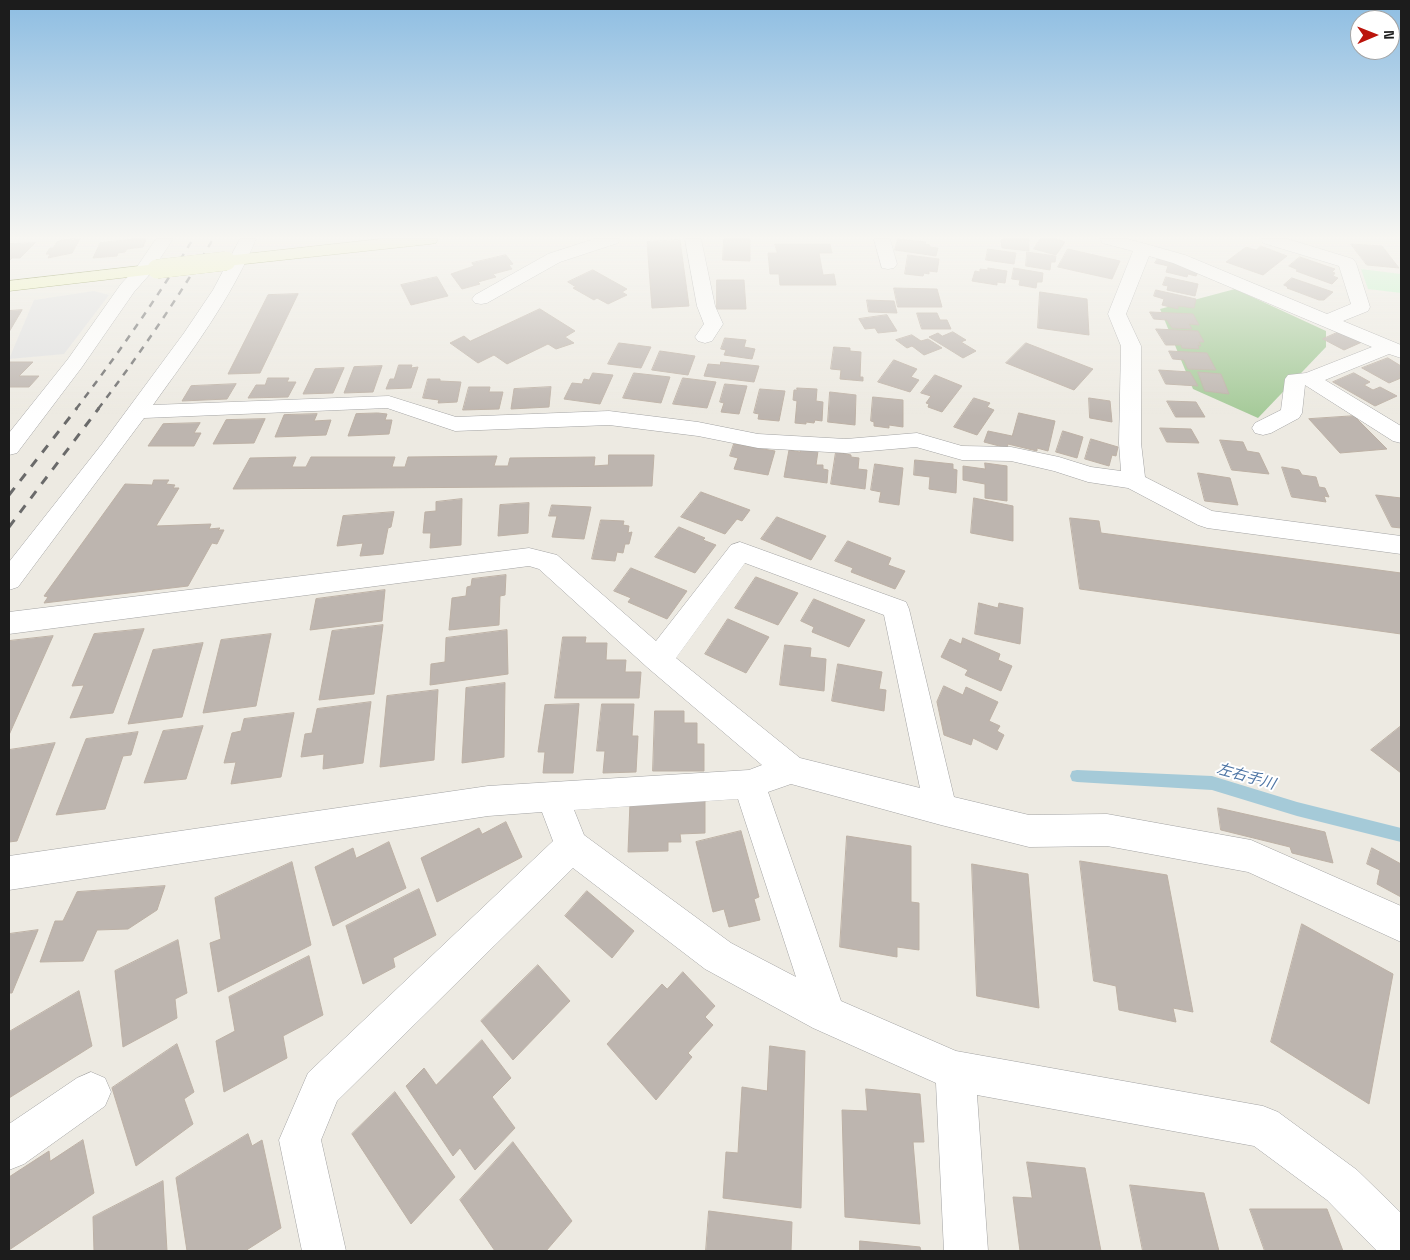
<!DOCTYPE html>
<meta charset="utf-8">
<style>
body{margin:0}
#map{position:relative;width:1410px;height:1260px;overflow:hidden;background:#edeae2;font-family:"Space Grotesk",sans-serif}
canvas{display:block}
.frame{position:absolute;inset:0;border:10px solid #1c1c1c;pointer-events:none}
.north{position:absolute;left:1350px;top:10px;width:50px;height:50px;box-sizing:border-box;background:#fff;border:1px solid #a4a4a4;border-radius:50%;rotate:89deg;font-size:14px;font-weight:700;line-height:20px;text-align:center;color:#1c1c1c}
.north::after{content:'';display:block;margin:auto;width:18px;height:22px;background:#bb140c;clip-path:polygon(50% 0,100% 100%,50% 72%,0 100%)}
</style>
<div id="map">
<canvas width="1410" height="1260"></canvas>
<div class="frame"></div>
<div class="north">N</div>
</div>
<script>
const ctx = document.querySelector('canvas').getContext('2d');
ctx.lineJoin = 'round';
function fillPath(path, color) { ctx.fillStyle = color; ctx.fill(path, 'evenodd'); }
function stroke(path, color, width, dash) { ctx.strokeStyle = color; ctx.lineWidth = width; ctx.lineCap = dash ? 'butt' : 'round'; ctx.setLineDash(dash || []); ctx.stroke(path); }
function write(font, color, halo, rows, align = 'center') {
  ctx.font = font + ' "Space Grotesk","Noto Sans JP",sans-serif'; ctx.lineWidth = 4; ctx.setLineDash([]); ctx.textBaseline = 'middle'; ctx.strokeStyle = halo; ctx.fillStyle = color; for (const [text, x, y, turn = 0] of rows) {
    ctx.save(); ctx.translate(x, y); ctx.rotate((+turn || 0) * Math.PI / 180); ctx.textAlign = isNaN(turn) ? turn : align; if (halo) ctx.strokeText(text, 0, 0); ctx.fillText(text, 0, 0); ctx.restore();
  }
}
const forest = new Path2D(`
 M1235 289 1326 331V347L1258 418 1193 389 1160 309Z`);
const park = new Path2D(`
 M1361 269 1401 274V293L1368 289Z`);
const parking = new Path2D(`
 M94 291 109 295 64 354 9 359 34 300Z`);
const stream = new Path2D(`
 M1077 770 1212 776 1297 802 1401 828V842L1297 816 1212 790 1077 782 1072 781 1070 776 1072 771Z`);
const building = new Path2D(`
 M80 239 72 253 48 258 50 254H46L50 248H53L57 242 61 240Z
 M134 239H146L143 247 127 249 125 252 118 253 117 256 93 258 100 243Z
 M724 239H750V261L723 260Z
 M898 239 926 242 925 244 930 245V247L938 248 936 256 895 250Z
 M1005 239H1029V251L1002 248 1001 240Z
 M1040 239H1056L1065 242 1056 255 1034 249Z
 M680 240 689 306 652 308 647 242Z
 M35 243 20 258H12L9 261V244Z
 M775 244H830L832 253H819L823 275 834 274 836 285H780L779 274H770L768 253H777Z
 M1351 244 1382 246 1399 268 1367 265Z
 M1261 246 1287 256 1263 275 1226 262 1246 247 1256 250Z
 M988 249 1016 253 1014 264 986 260Z
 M1068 249 1120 261 1112 279 1058 267Z
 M1027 252 1056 256 1055 262H1051L1050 270 1026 266Z
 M506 255 513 264 509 265 512 269 493 274 496 277 478 282 480 284 462 289 451 274 474 266 472 263Z
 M908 255 939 259 937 272 929 271V274L924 273 923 276 905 274Z
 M1300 257 1335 269 1332 272 1335 273 1333 276 1338 278 1332 284 1296 271 1298 270 1289 266Z
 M1158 258 1200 268 1196 276 1188 274 1187 277 1166 272 1168 266 1155 263Z
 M988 268 1007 271 1005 283 997 282V285L972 281 975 271 980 272V269L988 270Z
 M1014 268 1043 273 1042 282H1037L1036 288 1019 285 1020 280 1012 279Z
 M593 270 627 289 622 292 627 295 608 304 597 298 594 300 573 288 576 287 568 282Z
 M437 277 448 296 411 305 401 285Z
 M1166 277 1198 284 1195 296 1167 290 1168 286 1163 285Z
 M1292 278 1333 292 1324 300H1319L1287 288 1288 287 1284 285Z
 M717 280H744L746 309H717Z
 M894 288 937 289 942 307H898Z
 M1156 290 1196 299 1194 308 1178 306V309L1162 305 1164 299 1154 296Z
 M1040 292 1087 299 1089 335 1038 328Z
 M298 294 260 373 228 374 268 295Z
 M867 300 894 301 897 313 869 312Z
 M540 309 575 331 565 337 574 343 556 349 548 344 507 364 494 355 478 363 450 343 464 336 470 341Z
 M22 310 9 332V311Z
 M1150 312 1193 314 1199 325 1189 324 1192 329 1172 328 1167 320 1154 319Z
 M917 313H937L940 320H947L951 329H922Z
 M887 315 897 331 878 333 875 328 865 329 859 319Z
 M1156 329 1198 331 1204 342H1199L1201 346 1198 345 1199 349 1182 348 1181 345H1166Z
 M1341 331 1362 342 1344 350 1323 339Z
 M953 332 966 340 961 342 976 351 963 358 929 337 938 333 942 336Z
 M912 335 921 341 928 339 942 348 924 355 912 346 907 348 896 340Z
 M725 338 746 340 744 347 755 349 752 359 724 355 726 350 721 349Z
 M619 343 651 347 641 368 608 364Z
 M1026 343 1093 369 1074 390 1006 363Z
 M834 347 850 348V351L861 352 860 377H863V381L840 379 841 370 831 369Z
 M660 351 695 356 688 375 652 370Z
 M1169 351 1207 353 1216 370 1188 369 1184 360 1173 359Z
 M1388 358 1401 366 1400 374 1401 378 1389 383 1362 368Z
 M894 360 917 369 911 377 919 380 910 392 878 382Z
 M10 362H33L19 376H39L29 387H9Z
 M721 362 759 366 754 382 704 376 708 364 720 365Z
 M399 365H412L411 368 418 367 411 388 386 389 390 379H394Z
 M382 366 373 392 344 393 354 367Z
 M344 368 333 393 303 394 315 369Z
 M1159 370 1190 372 1198 386 1166 384Z
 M1198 372 1221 374 1229 394 1205 391Z
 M593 373 613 375 600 404 564 399 572 383 582 384 584 379 589 380Z
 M634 373 670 377 661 403 623 398Z
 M1354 373 1370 382 1364 385 1373 390 1380 387 1397 396 1375 406 1333 382Z
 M935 375 962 386 942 412 928 407 929 404 926 403 931 396 921 393Z
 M268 378H289L287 382H296L288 397 248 398 256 385H265Z
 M683 378 716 382 707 408 673 404Z
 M428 379H440V381L461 382 457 402 438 403 439 400 423 398Z
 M236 384 227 399 182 401 191 386Z
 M725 384 747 386 739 414 721 412 724 403 720 402Z
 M469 387H490L489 392H503L499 409 463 410Z
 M551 387 549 407 511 409 514 389Z
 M797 388 817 389 816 401 823 402 822 421 815 420 814 423 806 422V424L795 423 797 401 793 400 794 390H797Z
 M760 389 785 391 779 421 758 419 759 414 754 413Z
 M830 392 856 395 855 425 828 422Z
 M873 397 903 400V427L889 425V428L874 426V422L871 421Z
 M974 398 990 403 987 407 994 410 977 435 954 427Z
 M1089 398 1110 401 1112 422 1090 418Z
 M1167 401 1196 402 1205 417H1176Z
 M378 413 387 414 385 420H392L389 434 348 436 356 414Z
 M1019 413 1055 421 1048 451 1037 448V451L1008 444 1007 448 984 442 988 431 1012 436Z
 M317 414 314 421 331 420 326 435 275 437 284 415Z
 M1354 416 1387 449 1340 453 1309 419Z
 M265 419 254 443 213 444 226 420Z
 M200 423 194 433H201L194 446H148L163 424Z
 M1160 428 1191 429 1199 443 1167 442Z
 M1063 431 1083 437 1077 458 1056 452Z
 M1091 439 1118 447 1116 456 1112 455 1109 466 1085 459Z
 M1220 440 1243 442 1247 451 1259 453 1269 474 1232 470Z
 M734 444 775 451 768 475 734 469 738 458 730 456Z
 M800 449 818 451 816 465H823V469L828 470 827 483 784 477 789 450 800 452Z
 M836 452 851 455V457L859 458 858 469 867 470 865 489 831 484Z
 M609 455H654L652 486 233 489 250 458 296 457 292 467H306L311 457H395L392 467H405L408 457 497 456 494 466H508L510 458 595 457 594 466 608 465Z
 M915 460 953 464V469L957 470 956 493 929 489 930 477 914 475Z
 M985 463 1007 466V501L985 498V484L963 480V466L985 469Z
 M875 464 903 468 899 505 879 502 881 492 871 490Z
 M1282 467 1299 470 1302 475 1316 477 1319 487 1325 488 1329 497 1324 496 1326 502 1292 497Z
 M1198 473 1230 478 1238 505 1205 501Z
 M154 480H169L166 484 175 485 173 488H179L156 526 211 524 209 529 220 528 218 530H224L217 544 212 543 188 586 44 603 48 597 44 596 125 484 152 485Z
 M701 492 750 510 742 521 737 519 725 534 681 517Z
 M1376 495 1401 498V528L1392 527Z
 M974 498 1013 506V541L971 533Z
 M462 499 461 545 430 548 431 533H423L425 512 436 511V502Z
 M529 503 528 533 498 536 500 505Z
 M552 505 591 507 584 539 552 537 557 516H549Z
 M394 512 391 527 388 528 383 554 360 556 363 543 337 546 343 516Z
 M777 517 826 536 811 560 761 539Z
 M1070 518 1099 521 1101 533 1401 573V634L1080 589Z
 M601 520 624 521 623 525 629 526 628 533 632 532 629 544H625L623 553 617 552 615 561 592 559Z
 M679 527 705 538 703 540 716 545 695 573 655 557Z
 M848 541 891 558 888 565 905 571 895 589 851 572 853 568 835 561Z
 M631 568 687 591 667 619 628 602 631 598 614 591Z
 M506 575 505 595 500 596 499 625 449 630 452 598 466 596 467 587 471 586 472 579Z
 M756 577 798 593 778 625 735 608Z
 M385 590 382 621 310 630 316 599Z
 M814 599 865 620 849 647 812 632 814 627 801 621Z
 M979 603 998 608 999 603 1023 608 1020 644 975 634Z
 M728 619 769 637 746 673 705 654Z
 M383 625 374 694 319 700 332 631Z
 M144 629 113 713 70 718 84 685 72 686 94 634Z
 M507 630 508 674 430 685 431 664 445 662 446 638Z
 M271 634 256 706 203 713 221 640Z
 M53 636 9 735V641Z
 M563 637H586L585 643H607L606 660H626L625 672H641L639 698H555Z
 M963 638 1000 654 998 660 1012 666 1001 691 965 675 968 670 941 657 950 639 961 644Z
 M203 643 182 717 128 724 153 650Z
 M785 645 811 648 810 657 826 659 824 691 780 685Z
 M838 664 882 672 879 689 886 690 884 711 832 701Z
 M505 683 504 757 462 763 466 688Z
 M944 686 963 695 966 687 998 702 989 721 1000 726 997 731 1004 735 997 750 973 738 971 745 944 735 937 702Z
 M438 690 434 760 380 767 387 696Z
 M371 702 363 763 323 769 324 754 301 757 305 734 312 733 317 709Z
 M579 704 573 773H543L545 752H538L545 705Z
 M602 704H634L632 736H638L636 772 603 773 605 751H597Z
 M655 711H684V723H697V744H704V771H653Z
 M294 713 281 777 231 784 236 762 224 763 232 733 241 731 244 719Z
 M203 726 186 779 144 783 163 731Z
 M1401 726V773L1371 750Z
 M138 732 131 755 123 756 105 809 56 815 86 739Z
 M55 743 17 841 9 842V750Z
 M705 801V833L680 834 681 842H668V851L628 852 630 803Z
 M1218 808 1325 832 1333 863 1292 853 1290 847 1221 830Z
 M506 822 522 857 437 902 421 858 479 828 482 834Z
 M741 831 759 897 754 899 760 920 729 927 724 909 713 912 696 842Z
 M847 836 911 846V902L919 903V950L897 947V957L840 947Z
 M389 842 406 888 333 926 315 867 353 848 356 858Z
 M1372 848 1401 864V897L1377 884 1380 870 1367 864Z
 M1080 861 1167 875 1193 1012 1173 1008 1176 1022 1119 1010 1116 986 1094 981Z
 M292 862 311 945 218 992 210 943 221 939 215 898Z
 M972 864 1028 874 1039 1008 977 996Z
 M165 886 157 910 128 929 97 930 83 961 40 962 55 921H63L77 892Z
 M419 889 436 935 393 958 395 967 363 984 346 926Z
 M587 891 634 931 612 958 565 916Z
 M1302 924 1393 974 1369 1104 1271 1042Z
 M38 930 12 993H9V934Z
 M178 940 187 993 175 999 177 1018 123 1047 115 971Z
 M309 956 323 1015 283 1036 287 1058 224 1092 216 1041 235 1031 229 997Z
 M538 965 570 1001 513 1060 481 1021Z
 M683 972 715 1006 705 1017 713 1025 688 1053 692 1057 656 1100 607 1044 662 984 667 989Z
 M79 991 92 1046 9 1098V1032Z
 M482 1040 511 1078 492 1097 515 1128 475 1170 460 1148 453 1156 406 1086 424 1068 436 1085Z
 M177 1044 194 1092 184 1099 193 1124 136 1166 112 1088Z
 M770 1046 805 1051 801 1208 723 1198 726 1152 738 1153 742 1087 767 1091Z
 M866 1089 920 1094 924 1142H913L920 1224 845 1217 842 1110 867 1111Z
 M395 1092 455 1177 411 1224 352 1134Z
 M248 1134 252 1146 262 1140 281 1228 245 1251H187L176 1178Z
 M83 1140 94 1193 9 1250V1177L49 1151 50 1161Z
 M513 1142 572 1221 546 1251H495L460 1200Z
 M1027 1162 1085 1168 1101 1251H1020L1013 1197 1032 1198Z
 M163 1181 167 1251H94L93 1217Z
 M1130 1185 1204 1193 1219 1251H1143Z
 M1250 1209H1327L1343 1251H1265Z
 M709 1211 792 1222 791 1251H706Z
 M860 1241 920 1247 921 1251H860Z`);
const street = new Path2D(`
 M156 239H173L149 275 134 292 82 367 17 453 9 455V433L68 359 121 284 137 267Z
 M240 239H256C231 299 191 352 153 405L389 396 456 417 609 411 698 422 758 434 846 439 917 433 962 446 1011 447 1059 457 1091 467 1121 471 1119 443 1121 346 1108 314 1133 251 1102 243 1100 239H1128L1185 255 1327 314 1351 304 1339 266 1263 243 1261 239H1288L1353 259 1356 263 1370 307 1368 311 1343 321 1401 345V358L1389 354 1325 380 1401 426V443L1393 441 1305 385 1302 413 1299 418 1271 433 1263 435 1255 433 1252 428 1255 423 1281 410 1285 379 1288 375 1306 373 1372 347 1173 263 1149 256 1126 314 1141 346V443L1145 477 1212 511 1401 536V554L1207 528 1198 525 1128 488 1088 482 1054 471 1011 461 962 460 916 447 846 453 758 448 698 436 609 425 455 431 387 408 144 418 18 587 9 590V562L102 444 184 333 213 290Z
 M594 239H620L618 243 560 262 487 303 481 304 475 303 472 299 475 295 548 254Z
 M685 239H701L715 306 723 324 712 341 705 343 698 341 695 337 704 324 697 306Z
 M874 239H890L897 264 894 268 888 269 882 268Z
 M740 542 906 602 909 609 954 797 1029 815 1107 814 1251 840 1401 906V942L1248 872 1107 846 1029 847 941 825 791 784 768 792 841 1001 956 1051 1263 1106 1278 1112 1357 1170 1401 1213V1251H1377L1327 1200 1254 1146 977 1095 988 1251H944L936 1083 813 1028 705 969 573 868 337 1101 321 1140 346 1251H302L279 1140 308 1073 553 841 542 812 488 816 9 890V856L488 786 749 770 762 765 648 668 539 569 529 566 9 634V612L529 548 557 555 656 641 731 545ZM745 563 884 615 920 788 800 758 676 658ZM738 799 796 977 731 943 584 835 574 810Z
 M91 1072 105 1078 111 1092 105 1106 24 1164 9 1170V1124L77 1078Z`);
const secondary = new Path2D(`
 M380 239H438L436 243 430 244 226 266 220 265 217 261 220 257 226 256Z
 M157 264 163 265 166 269 163 273 9 291V281Z`);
const railFar1 = new Path2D(`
 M76 409C118 354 157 298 193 239
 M98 409C140 354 178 298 213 239`);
const rail = new Path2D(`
 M9 495 77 408
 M9 527 99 408`);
const secondaryBridge = new Path2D(`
 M157 269 226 261`);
const waterNames = [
 ["左右手川",1246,777,16]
];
fillPath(forest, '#a5ca99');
fillPath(park, '#c0f5c7');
fillPath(parking, '#e0e0e0');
fillPath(stream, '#a5cad8');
fillPath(building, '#bdb5af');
stroke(building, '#bdb1a5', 1);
stroke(street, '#a3a3a3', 1);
stroke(secondary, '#5c6a0b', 1);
fillPath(street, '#fff');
fillPath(secondary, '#eff5b8');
stroke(railFar1, '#6a6a6a', 2.5, [7, 7]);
stroke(rail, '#6a6a6a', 3, [9, 9]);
stroke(secondaryBridge, '#5c6a0b', 19, []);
stroke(secondaryBridge, '#eff5b8', 19);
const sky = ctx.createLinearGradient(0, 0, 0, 416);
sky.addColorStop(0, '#8dbde2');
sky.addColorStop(0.57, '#f7f6f2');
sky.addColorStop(1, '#f7f6f200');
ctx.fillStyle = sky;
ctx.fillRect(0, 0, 1410, 416);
write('italic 15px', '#4f76a5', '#fff', waterNames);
</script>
